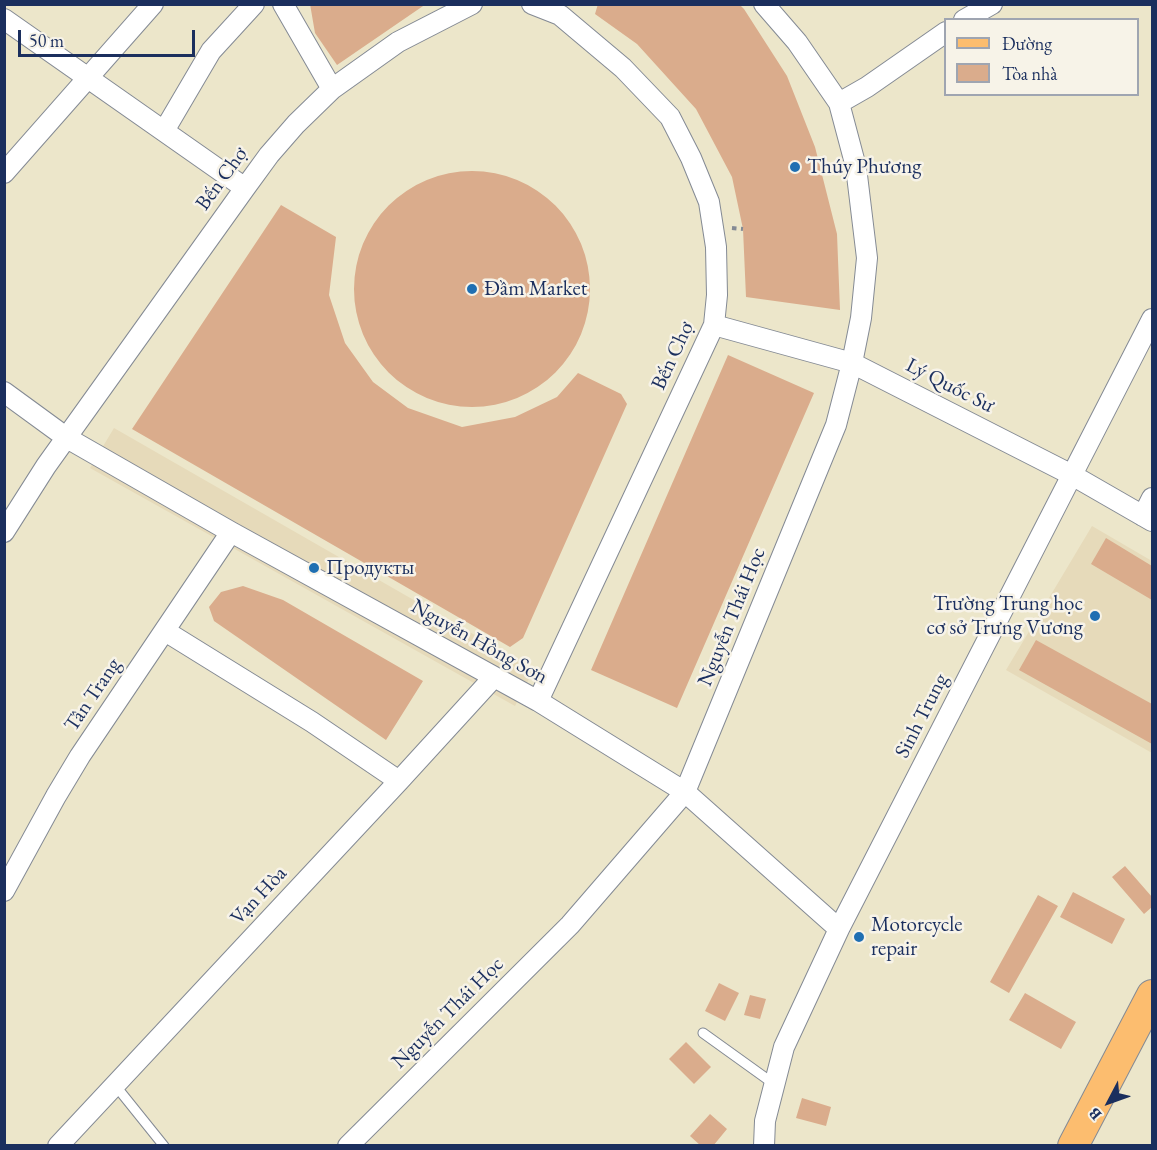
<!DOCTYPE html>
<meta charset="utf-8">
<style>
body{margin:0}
#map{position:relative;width:1157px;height:1150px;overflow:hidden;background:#ece6ca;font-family:"EB Garamond",serif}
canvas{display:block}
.frame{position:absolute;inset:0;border:6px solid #1b2f5e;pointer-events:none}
.legend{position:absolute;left:944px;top:18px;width:195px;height:78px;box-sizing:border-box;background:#f7f3e8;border:2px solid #9fa5b1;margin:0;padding:8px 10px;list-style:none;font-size:18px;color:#1b2f5e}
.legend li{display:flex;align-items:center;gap:12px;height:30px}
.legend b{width:30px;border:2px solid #9fa5b1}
.north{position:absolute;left:1079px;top:1072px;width:60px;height:60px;-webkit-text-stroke:4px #f7f3e8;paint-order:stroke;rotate:229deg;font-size:16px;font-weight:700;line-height:24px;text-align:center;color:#1b2f5e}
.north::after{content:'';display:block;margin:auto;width:21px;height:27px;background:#1b2f5e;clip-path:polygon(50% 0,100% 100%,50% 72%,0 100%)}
.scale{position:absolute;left:18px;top:30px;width:177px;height:27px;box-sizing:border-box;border:3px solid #1b2f5e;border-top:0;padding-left:8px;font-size:18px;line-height:21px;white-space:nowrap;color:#1b2f5e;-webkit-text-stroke:4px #f7f3e8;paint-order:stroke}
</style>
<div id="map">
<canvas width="1157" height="1150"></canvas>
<div class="frame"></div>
<ul class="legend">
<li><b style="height:8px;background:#fcbd6f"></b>Đường</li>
<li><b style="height:16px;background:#daac8c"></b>Tòa nhà</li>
</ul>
<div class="north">B</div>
<div class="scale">50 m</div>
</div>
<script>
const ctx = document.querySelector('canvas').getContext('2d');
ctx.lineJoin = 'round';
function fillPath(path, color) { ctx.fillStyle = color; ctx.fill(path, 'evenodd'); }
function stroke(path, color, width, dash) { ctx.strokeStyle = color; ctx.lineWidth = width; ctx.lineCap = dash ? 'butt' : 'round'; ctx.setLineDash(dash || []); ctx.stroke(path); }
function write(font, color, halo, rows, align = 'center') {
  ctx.font = font + ' "EB Garamond",serif'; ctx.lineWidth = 5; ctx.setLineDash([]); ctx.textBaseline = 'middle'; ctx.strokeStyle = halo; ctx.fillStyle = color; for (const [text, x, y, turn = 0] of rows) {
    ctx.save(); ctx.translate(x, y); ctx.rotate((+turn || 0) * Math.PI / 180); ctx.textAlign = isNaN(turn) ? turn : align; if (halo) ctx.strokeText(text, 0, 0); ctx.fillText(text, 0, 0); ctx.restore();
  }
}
const built = new Path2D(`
 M114 428 534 669 515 706 90 468Z
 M1092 526 1152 561V753L1006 670Z`);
const building = new Path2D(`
 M310 4H426L337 65 315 33Z
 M598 4H739L744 9 787 76 815 147 837 234 840 310 746 297 743 229 732 177 696 109 637 44 595 14Z
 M354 289a118 118 0 1 1 236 0a118 118 0 1 1-236 0Z
 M281 205 336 237 329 295 345 343 373 382 408 408 462 427 515 417 557 397 578 373 621 394 627 404 523 638 510 647 132 429Z
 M728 355 814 393 677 708 591 670Z
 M1106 538 1152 566V600L1091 564Z
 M243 586 283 600 423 681 386 740 214 621 209 607 221 592Z
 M1036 640 1152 704V744L1019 670Z
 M1125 866 1152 897V907L1144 914 1112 877Z
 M1073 892 1125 919 1112 944 1060 917Z
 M1038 895 1058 906 1009 993 990 982Z
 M719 983 739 993 725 1021 705 1011Z
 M1025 993 1076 1022 1061 1049 1009 1020Z
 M750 995 766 999 760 1019 744 1015Z
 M686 1042 711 1067 694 1084 669 1059Z
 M802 1098 831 1107 826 1126 796 1118Z
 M710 1114 727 1129 713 1146H701L690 1136Z`);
const path = new Path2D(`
 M732 228 743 229`);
const service = new Path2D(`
 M703 1033 774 1084
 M115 1085 164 1146`);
const minor = new Path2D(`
 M283 4 332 89
 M532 4 560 15 623 68 670 117 691 158 709 202 716 247 717 295 714 325 538 701
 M4 19 245 188
 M964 20 992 4
 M839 103 867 87 946 32
 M164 131 211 51 254 4
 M4 173 153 4
 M714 325 852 363 1072 475 1152 521
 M4 392 67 438 231 532 538 701 685 792 839 929
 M1143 516 1152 498
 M4 532 46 466 245 188 269 155 296 124 332 89 398 42 472 4
 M165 631 312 722 399 781
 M4 891 56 796 80 756 231 532
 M58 1146 399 781 494 677
 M348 1146 570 925 685 792 836 425 852 363 861 318 867 258 856 167 839 103 797 42 764 4
 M764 1146 765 1121 784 1047 839 929 1152 319`);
const primary = new Path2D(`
 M1073 1146 1152 995`);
const markers = [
 [795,167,6,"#1f6fb2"],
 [472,289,6,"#1f6fb2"],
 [314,568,6,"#1f6fb2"],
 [1095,616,6,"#1f6fb2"],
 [859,937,6,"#1f6fb2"]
];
const poiNames = [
 ["Thúy Phương",807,167],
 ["Đầm Market",484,289],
 ["Продукты",326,568],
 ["Trường Trung học",1083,604,"right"],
 ["cơ sở Trưng Vương",1083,628,"right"],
 ["Motorcycle",871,925],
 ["repair",871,949]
];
const streetNames = [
 ["Bến Chợ",222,179,-54],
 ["Bến Chợ",673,356,-65],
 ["Lý Quốc Sư",950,386,27],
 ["Nguyễn Thái Học",732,617,-68],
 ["Nguyễn Hồng Sơn",479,642,29],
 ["Tân Trang",93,695,-56],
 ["Sinh Trung",922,716,-63],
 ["Vạn Hòa",259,896,-47],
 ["Nguyễn Thái Học",448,1013,-45]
];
fillPath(built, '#e6daba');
fillPath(building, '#daac8c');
stroke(service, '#848a94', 11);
stroke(minor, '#848a94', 22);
stroke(primary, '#848a94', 32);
stroke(path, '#848a94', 4, [4.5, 4.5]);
stroke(service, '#fff', 9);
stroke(minor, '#fff', 20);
stroke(primary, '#fcbd6f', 30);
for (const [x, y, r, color] of markers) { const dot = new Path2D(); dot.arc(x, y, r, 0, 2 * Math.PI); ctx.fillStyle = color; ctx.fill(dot); stroke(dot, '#f7f3e8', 2); }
write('21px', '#1b2f5e', '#f7f3e8', poiNames, 'left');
write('21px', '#1b2f5e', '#f7f3e8', streetNames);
</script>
